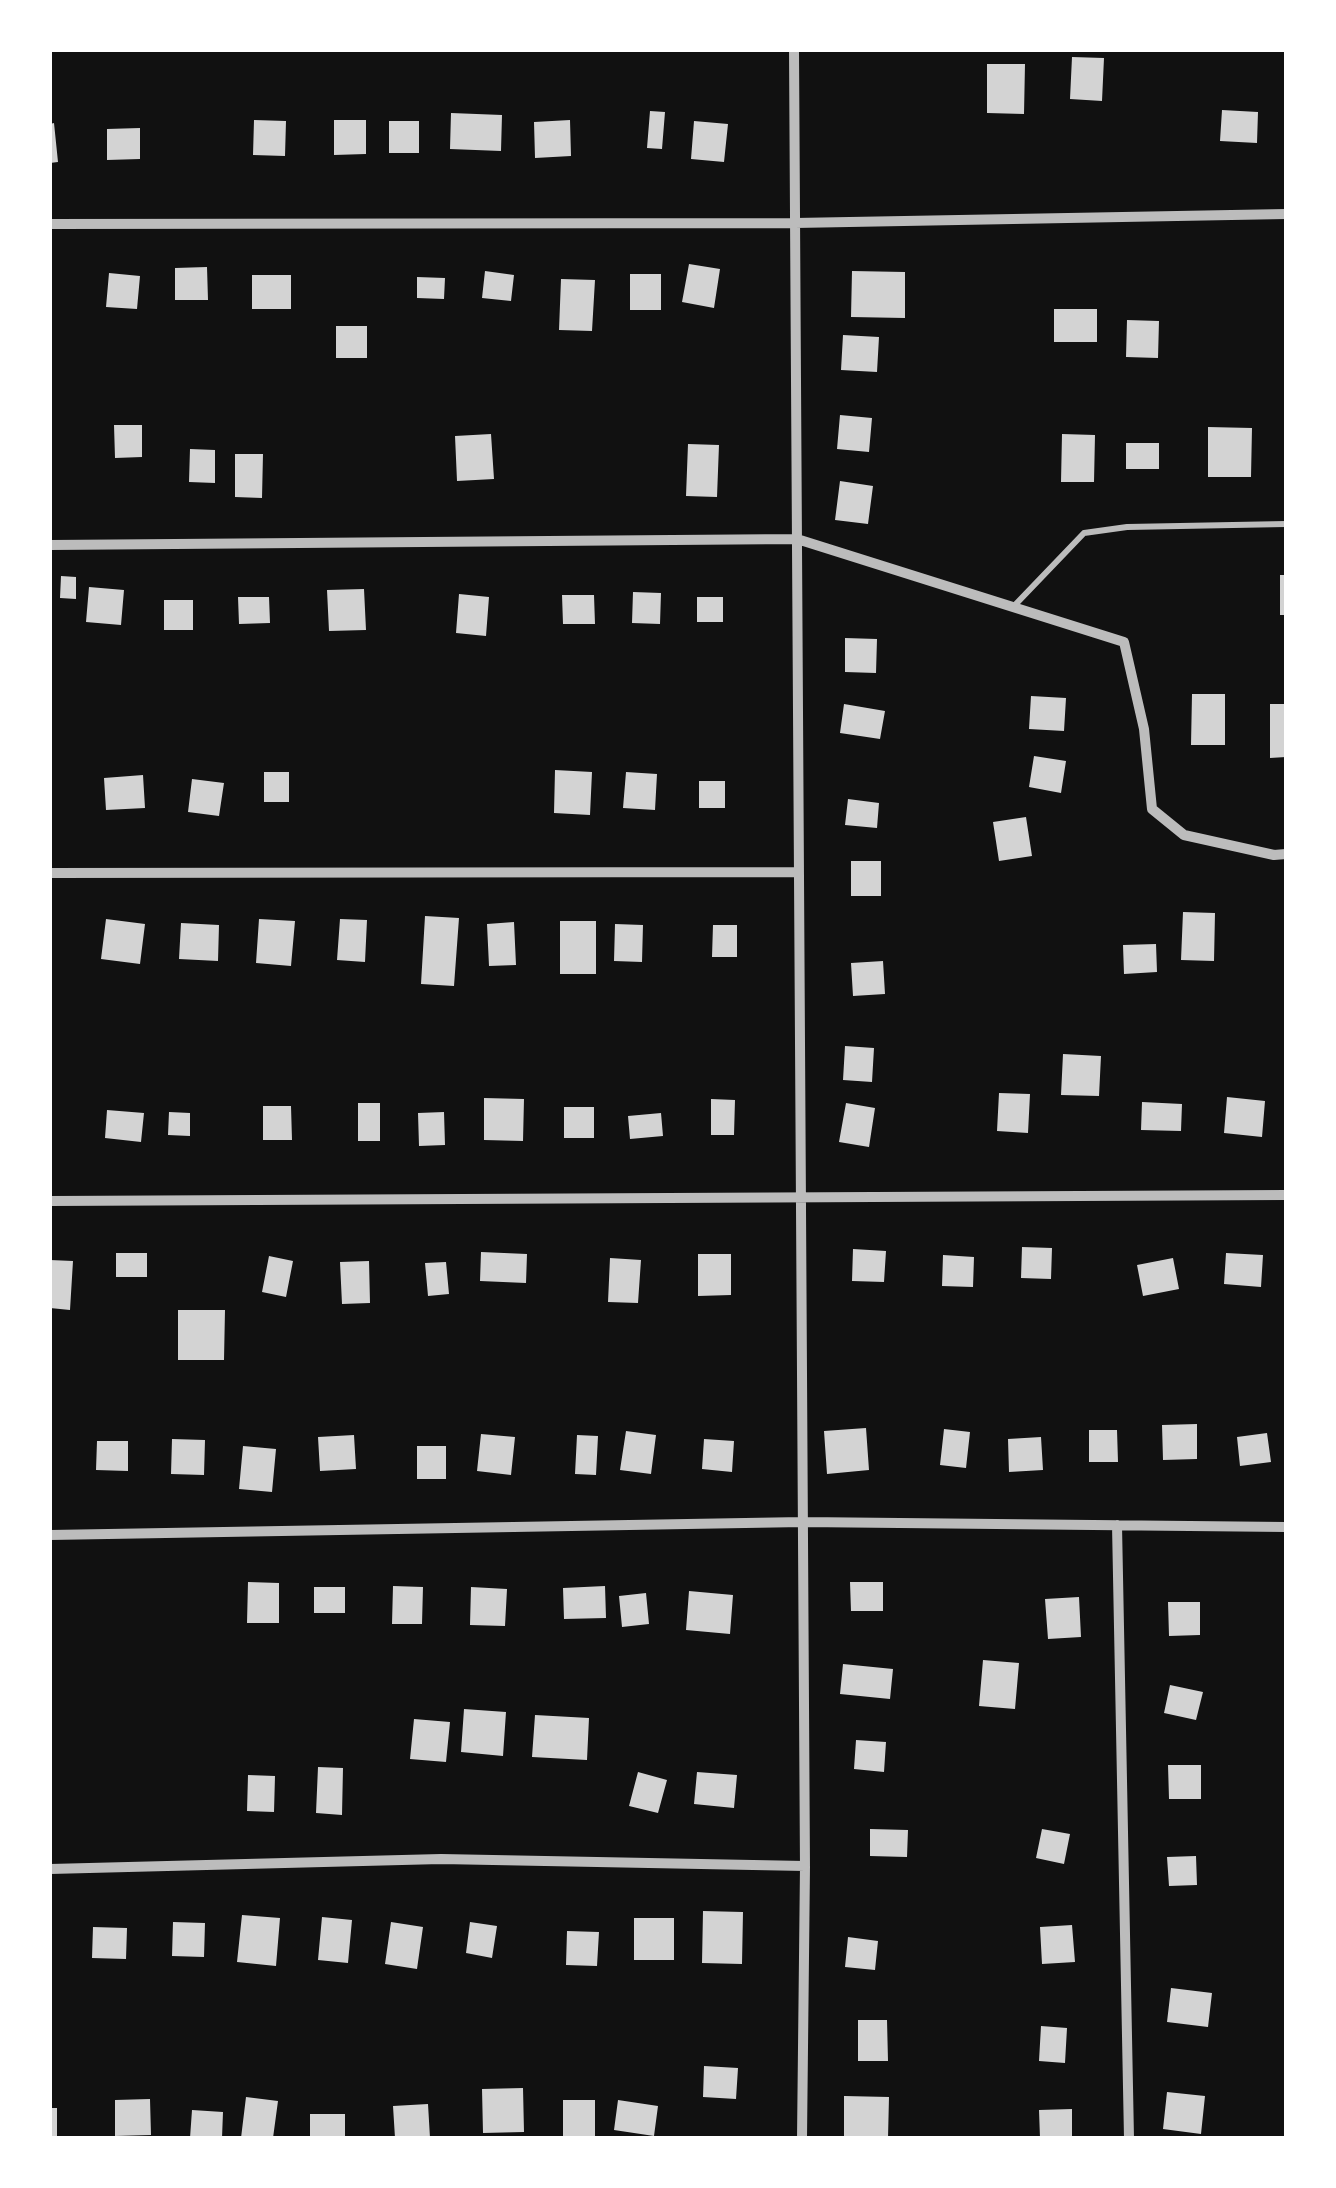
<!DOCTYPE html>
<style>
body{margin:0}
#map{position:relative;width:1336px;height:2188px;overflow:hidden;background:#111;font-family:"DM Sans",sans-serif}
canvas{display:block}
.frame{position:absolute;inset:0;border:52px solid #fff;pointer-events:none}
</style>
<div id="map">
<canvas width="1336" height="2188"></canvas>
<div class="frame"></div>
</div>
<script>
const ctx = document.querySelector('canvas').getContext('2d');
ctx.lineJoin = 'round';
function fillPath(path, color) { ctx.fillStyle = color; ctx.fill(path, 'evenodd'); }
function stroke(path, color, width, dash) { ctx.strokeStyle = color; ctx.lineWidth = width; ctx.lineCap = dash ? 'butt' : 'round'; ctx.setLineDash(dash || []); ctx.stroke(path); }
const building = new Path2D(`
 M1072 57 1104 58 1102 101 1070 99Z
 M987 64H1025L1024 114 987 113Z
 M1222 110 1258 112 1257 143 1220 141Z
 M650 111 665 112 662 149 647 148Z
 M451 113 502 115 501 151 450 149Z
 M254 120 286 121 285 156 253 155Z
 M334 120H366V154L334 155Z
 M570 120 571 156 535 158 534 122Z
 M389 121H419V153H389Z
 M694 121 728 124 724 162 691 159Z
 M54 123 58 162 50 163V124Z
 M140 128V159L107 160V129Z
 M689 264 720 269 714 308 682 302Z
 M207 267 208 300H175V268Z
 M485 271 514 275 511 301 482 298Z
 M852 271 905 272V318L851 317Z
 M109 273 140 276 137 309 106 307Z
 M630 274H661V310H630Z
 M252 275H291V309H252Z
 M417 277 445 278 444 299 417 298Z
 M561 279 595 280 592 331 559 330Z
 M1054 309H1097V342H1054Z
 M1127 320 1159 321 1158 358 1126 357Z
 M336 326H367V358H336Z
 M843 335 879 337 877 372 841 370Z
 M840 415 872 418 869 452 837 449Z
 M114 425H142V457L115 458Z
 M1208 427 1252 428 1251 477H1208Z
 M491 434 494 479 457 481 455 436Z
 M1062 434 1095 435 1094 482H1061Z
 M1126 443H1159V469H1126Z
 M688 444 719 445 717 497 686 496Z
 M190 449 215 450V483L189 482Z
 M235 454H263L262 498 235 497Z
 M840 481 873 486 868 524 835 520Z
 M1280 575H1286V615H1280Z
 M61 576 76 577V599L60 598Z
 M89 587 124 590 121 625 86 622Z
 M364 589 366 630 329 631 327 590Z
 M633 592 661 593 660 624 632 623Z
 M459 594 489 597 486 636 456 633Z
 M562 595H594L595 624H563Z
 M238 597H269L270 623 239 624Z
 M697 597H723V622H697Z
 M164 600H193V630H164Z
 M845 638 877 639 876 673 845 672Z
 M1192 694H1225V745H1191Z
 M1031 696 1066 698 1064 731 1029 729Z
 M844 704 885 711 880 739 840 733Z
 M1270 704H1286V757L1270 758Z
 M1034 756 1066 761 1061 793 1029 787Z
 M555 770 592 772 590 815 554 813Z
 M264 772H289V802H264Z
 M626 772 657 774 655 810 623 808Z
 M143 775 145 808 106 810 104 778Z
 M192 779 224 783 219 816 188 812Z
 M699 781H725V808H699Z
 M848 799 879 803 877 828 845 825Z
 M1026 817 1032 856 999 861 993 822Z
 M851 861H881V896H851Z
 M1183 912 1215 913 1214 961 1181 960Z
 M425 916 459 918 454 986 421 984Z
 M106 919 145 924 140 964 101 959Z
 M259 919 295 921 291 966 256 963Z
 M340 919 367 920 365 962 337 960Z
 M560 921H596V974H560Z
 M514 922 516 965 489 966 487 924Z
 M181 923 219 925 218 961 179 959Z
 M615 924 643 925 642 962 614 961Z
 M713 925H737V957H712Z
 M1156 944 1157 972 1124 974 1123 945Z
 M883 961 885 994 853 996 851 963Z
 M845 1046 874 1048 872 1082 843 1080Z
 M1063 1054 1101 1056 1099 1096 1061 1095Z
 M999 1093 1030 1094 1028 1133 997 1131Z
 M1227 1097 1265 1101 1262 1137 1224 1133Z
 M484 1098 524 1099 523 1141 484 1140Z
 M711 1099 735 1100 734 1135H711Z
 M1142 1102 1182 1104 1181 1131 1141 1130Z
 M358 1103H380V1141H358Z
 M846 1103 875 1108 869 1147 839 1142Z
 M263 1106H291L292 1140H263Z
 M564 1107H594V1138H564Z
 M107 1110 144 1113 141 1142 105 1138Z
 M169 1112 190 1113V1136L168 1135Z
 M444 1112 445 1145 419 1146 418 1113Z
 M661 1113 663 1136 630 1139 628 1116Z
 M1022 1247 1052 1248 1051 1279 1021 1278Z
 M853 1249 886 1251 884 1282 852 1281Z
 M481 1252 527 1254 526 1283 480 1281Z
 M116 1253H147V1277H116Z
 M1226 1253 1263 1255 1261 1287 1224 1284Z
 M698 1254H731V1295L698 1296Z
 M943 1255 974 1257 973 1287 942 1286Z
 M269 1256 293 1261 286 1297 262 1292Z
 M610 1258 641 1260 638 1303 608 1302Z
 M1173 1258 1179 1289 1143 1296 1137 1265Z
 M50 1260 73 1261 70 1310 50 1308Z
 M369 1261 370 1303 342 1304 340 1262Z
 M446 1262 449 1294 428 1296 425 1263Z
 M178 1310H225L224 1360H178Z
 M1197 1424V1459L1163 1460 1162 1425Z
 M866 1428 869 1470 827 1474 824 1431Z
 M944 1429 970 1432 966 1468 940 1465Z
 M1089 1430H1117L1118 1462H1089Z
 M626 1431 656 1435 651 1474 620 1470Z
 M1267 1433 1271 1462 1240 1466 1237 1437Z
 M481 1434 515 1437 511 1475 477 1471Z
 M354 1435 356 1469 320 1471 318 1437Z
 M577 1435 598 1436 596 1475 575 1474Z
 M1041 1437 1043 1470 1009 1472 1008 1439Z
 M172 1439 205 1440 204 1475 171 1474Z
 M704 1439 734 1441 732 1472 702 1469Z
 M97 1441H128V1471L96 1470Z
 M243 1446 276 1449 272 1492 239 1489Z
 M417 1446H446V1479H417Z
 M248 1582 279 1583V1623H247Z
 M850 1582H883V1611H851Z
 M393 1586 423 1587 422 1624H392Z
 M605 1586 606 1618 564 1619 563 1588Z
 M314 1587H345V1613H314Z
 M471 1587 507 1589 505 1626 470 1625Z
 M689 1591 733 1595 730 1634 686 1630Z
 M646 1593 649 1624 622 1627 619 1596Z
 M1079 1597 1081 1637 1048 1639 1045 1599Z
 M1168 1602H1200V1635L1169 1636Z
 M983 1660 1019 1663 1015 1709 979 1706Z
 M843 1664 893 1669 890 1699 840 1694Z
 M1170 1685 1203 1692 1196 1720 1164 1713Z
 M464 1709 506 1712 503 1756 461 1752Z
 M535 1715 589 1718 587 1760 532 1757Z
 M414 1719 450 1722 446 1762 410 1759Z
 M856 1740 886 1742 884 1772 854 1769Z
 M1168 1765H1201V1799H1169Z
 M318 1767 343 1768 342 1815 316 1813Z
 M638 1772 667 1780 658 1813 629 1806Z
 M697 1772 737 1775 734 1808 694 1804Z
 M248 1775 275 1776 274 1812 247 1811Z
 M870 1829 908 1830 907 1857 870 1856Z
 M1042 1829 1070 1834 1064 1864 1036 1858Z
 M1196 1856 1197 1885 1169 1886 1167 1857Z
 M703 1911 743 1912 742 1964 702 1963Z
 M242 1915 280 1918 276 1966 237 1962Z
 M322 1917 352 1920 348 1963 318 1960Z
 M634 1918H674V1960H634Z
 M173 1922 205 1923 204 1957 172 1956Z
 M391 1922 423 1927 417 1969 385 1964Z
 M470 1922 497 1926 492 1958 466 1953Z
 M1072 1925 1075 1962 1042 1964 1040 1927Z
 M93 1927 127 1928 126 1959 92 1958Z
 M567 1931 599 1932 597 1966 566 1965Z
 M848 1937 878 1941 875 1970 845 1967Z
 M1171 1988 1212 1993 1208 2027 1167 2022Z
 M858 2020H887L888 2061H858Z
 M1041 2026 1067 2028 1065 2063 1039 2061Z
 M704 2066 738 2068 736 2099 703 2097Z
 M523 2088 524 2132 483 2133 482 2089Z
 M1167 2092 1205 2096 1201 2134 1163 2129Z
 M844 2096 889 2097 888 2138H844Z
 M246 2097 278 2101 273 2138H241Z
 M150 2099 151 2135 115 2136V2100Z
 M563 2100H595V2138H563Z
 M618 2100 658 2106 654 2136 614 2130Z
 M428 2104 430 2138H395L393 2106Z
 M50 2108H57V2138H50Z
 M1072 2109V2138H1040L1039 2110Z
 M192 2110 223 2112 222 2138H190Z
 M310 2114H345V2138H310Z`);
const service = new Path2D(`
 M1014 606 1084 533 1127 527 1286 524`);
const minor = new Path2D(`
 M794 50 805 1866 802 2138
 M50 224 795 223 1286 214
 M50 545 797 539 1124 642 1144 729 1152 809 1184 835 1274 855 1286 854
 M50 873 799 872
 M50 1201 1286 1195
 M1117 1525 1129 2138
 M50 1535 803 1522 1286 1527
 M50 1869 441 1859 805 1866`);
fillPath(building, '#d3d3d3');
stroke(service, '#bcbcbc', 6);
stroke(minor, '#bcbcbc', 10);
</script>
